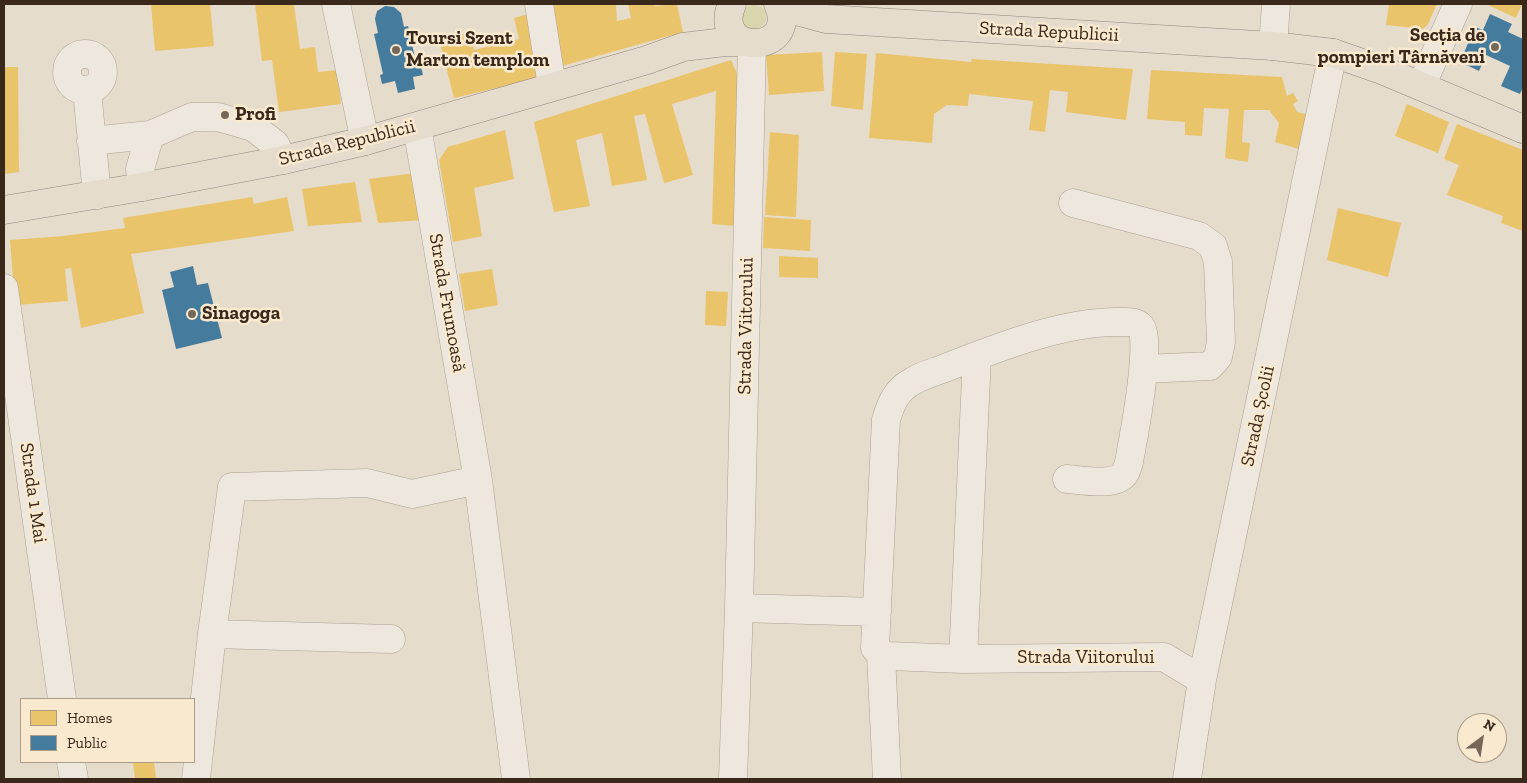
<!DOCTYPE html>
<meta charset="utf-8">
<style>
body{margin:0}
#map{position:relative;width:1527px;height:783px;overflow:hidden;background:#e6dccb;font-family:"Zilla Slab",serif}
canvas{display:block}
.frame{position:absolute;inset:0;border:5px solid #3a281b;pointer-events:none}
.legend{position:absolute;left:20px;top:698px;width:175px;height:65px;box-sizing:border-box;background:#f8e9cf;border:1px solid #ac9c87;margin:0;padding:6px 9px;list-style:none;font-size:15px;color:#3a281b}
.legend li{display:flex;align-items:center;gap:10px;height:25px}
.legend b{width:25px;border:1px solid #ac9c87}
.north{position:absolute;left:1457px;top:713px;width:50px;height:50px;box-sizing:border-box;background:#f8e9cf;border:1px solid #ac9c87;border-radius:50%;rotate:31deg;font-size:14px;font-weight:700;line-height:20px;text-align:center;color:#3a281b}
.north::after{content:'';display:block;margin:auto;width:18px;height:22px;background:#766759;clip-path:polygon(50% 0,100% 100%,50% 72%,0 100%)}
</style>
<div id="map">
<canvas width="1527" height="783"></canvas>
<div class="frame"></div>
<ul class="legend">
<li><b style="height:14px;background:#e9c46a"></b>Homes</li>
<li><b style="height:14px;background:#457b9d"></b>Public</li>
</ul>
<div class="north">N</div>
</div>
<script>
const ctx = document.querySelector('canvas').getContext('2d');
ctx.lineJoin = 'round';
function fillPath(path, color) { ctx.fillStyle = color; ctx.fill(path, 'evenodd'); }
function stroke(path, color, width, dash) { ctx.strokeStyle = color; ctx.lineWidth = width; ctx.lineCap = dash ? 'butt' : 'round'; ctx.setLineDash(dash || []); ctx.stroke(path); }
function write(font, color, halo, rows, align = 'center') {
  ctx.font = font + ' "Zilla Slab",serif'; ctx.lineWidth = 5; ctx.setLineDash([]); ctx.textBaseline = 'middle'; ctx.strokeStyle = halo; ctx.fillStyle = color; for (const [text, x, y, turn = 0] of rows) {
    ctx.save(); ctx.translate(x, y); ctx.rotate((+turn || 0) * Math.PI / 180); ctx.textAlign = isNaN(turn) ? turn : align; if (halo) ctx.strokeText(text, 0, 0); ctx.fillText(text, 0, 0); ctx.restore();
  }
}
const green = new Path2D(`
 M742 17a12 12 0 1 1 24 0a12 12 0 1 1-24 0Z`);
const homes = new Path2D(`
 M151 4H210L214 46 155 51Z
 M255 4H294L300 49 315 47 318 72 337 70 341 104 279 112 272 60 262 61Z
 M544 4H616L617 21 631 18 628 4H654L655 6 677 4 683 32 562 66Z
 M1389 4H1437L1428 24 1423 29 1386 25Z
 M1486 4H1522L1516 18Z
 M528 14 543 77 454 98 439 40 470 32 474 50 519 39 514 18Z
 M822 52 824 91 769 95 766 55Z
 M835 52 867 54 863 110 831 106Z
 M876 53 971 62 972 59 1133 69 1126 120 1066 112 1068 92 1050 90 1045 132 1029 130 1033 101 969 94 968 106 947 105 934 114 932 143 869 138Z
 M731 60 739 78 734 226 712 224 716 91 672 104 693 175 664 183 645 114 634 116 647 180 612 186 602 133 576 140 590 206 554 212 534 122Z
 M4 67H18L19 172 4 174Z
 M1151 70 1282 77 1287 96 1293 93 1298 101 1293 104 1297 112 1309 115 1302 150 1275 142 1279 123 1269 110H1244L1242 142 1250 143 1248 162 1225 158 1229 109 1204 108 1202 136 1185 135V122L1147 119Z
 M1407 104 1449 122 1438 153 1395 136Z
 M1457 124 1523 150V231L1501 223 1503 216 1447 195 1459 165 1444 159Z
 M505 130 514 179 474 188 482 236 453 242 439 160 448 147Z
 M770 132 799 135 796 217 765 215Z
 M415 173 423 220 378 223 369 179Z
 M355 182 362 222 308 226 302 189Z
 M252 197 254 204 287 197 294 231 131 254 144 313 81 328 71 268 65 269 68 301 15 305 10 240 63 236 125 228 123 218Z
 M1338 208 1401 223 1388 277 1327 260Z
 M764 217 811 220 810 251 763 248Z
 M779 256 818 258V278L779 277Z
 M492 269 498 305 465 311 459 274Z
 M706 291 728 292 726 326 705 325Z
 M133 762H154L156 779H135Z`);
const public = new Path2D(`
 M385 6 394 7 401 13 404 27 408 26 417 67H421L423 75 413 77 415 89 398 93 395 81 382 84 380 75 383 74 374 34 378 33 375 19 377 11Z
 M1490 14 1512 24 1508 32 1523 39V87L1520 94 1501 86 1510 66 1486 55 1479 71 1460 62 1475 27 1483 30Z
 M193 266 197 285 208 283 222 338 176 349 162 290 174 287 170 272Z`);
const minor = new Path2D(`
 M336 4 365 141
 M539 4 552 86
 M1273 46 1276 4
 M67 72a18 18 0 1 1 36 0a18 18 0 1 1-36 0Z
 M1421 86 1458 4
 M87 90 97 195
 M417 127 478 480 516 779
 M91 141 150 135
 M142 187 140 169 150 135 192 117H218L253 127 275 144 283 160
 M1073 203 1199 236 1213 246 1218 262 1221 342 1218 357 1210 366 1144 369
 M4 288 62 699
 M1067 479C1081 480 1117 487 1125 473 1127 470 1128 465 1129 462 1133 440 1152 342 1141 327 1136 321 1127 322 1120 322 1063 321 997 348 945 368 935 372 923 375 913 381 896 390 891 403 886 420L875 648 881 655 889 656 963 659 1164 657 1202 680
 M739 608 877 612
 M212 634 391 639
 M881 655 887 779
 M963 659 977 356
 M71 762 74 779
 M196 779 212 634 232 487 367 483 412 494 478 480
 M733 779 739 608 752 44
 M1187 779 1202 680 1333 53`);
const major = new Path2D(`
 M732 4C710 57 801 55 778 4
 M778 4 789 9 826 19 1273 46 1333 53 1382 70 1523 129
 M4 210 142 187 283 160 365 141 647 60 683 47 725 42H744`);
const markers = [
 [1495,47,5,"#766759"],
 [396,50,5,"#766759"],
 [225,115,5,"#766759"],
 [192,314,5,"#766759"]
];
const streetNames = [
 ["Strada Republicii",1049,32,3],
 ["Strada Republicii",347,143,-14],
 ["Strada Frumoasă",447,303,80],
 ["Strada Viitorului",746,326,-89],
 ["Strada Școlii",1258,416,-78],
 ["Strada 1 Mai",33,493,82],
 ["Strada Viitorului",1086,658]
];
const poiNames = [
 ["Secția de",1485,36,"right"],
 ["pompieri Târnăveni",1485,58,"right"],
 ["Toursi Szent",406,39],
 ["Marton templom",406,61],
 ["Profi",235,115],
 ["Sinagoga",202,314]
];
fillPath(green, '#d9d5ac');
fillPath(homes, '#e9c46a');
fillPath(public, '#457b9d');
stroke(minor, '#aba195', 29);
stroke(major, '#90867b', 29);
stroke(minor, '#eee7dd', 28);
stroke(major, '#e6dcce', 28);
for (const [x, y, r, color] of markers) { const dot = new Path2D(); dot.arc(x, y, r, 0, 2 * Math.PI); ctx.fillStyle = color; ctx.fill(dot); stroke(dot, '#f8e9cf', 2); }
write('19px', '#3a281b', '#f8e9cf', streetNames);
write('bold 19px', '#3a281b', '#f8e9cf', poiNames, 'left');
</script>
